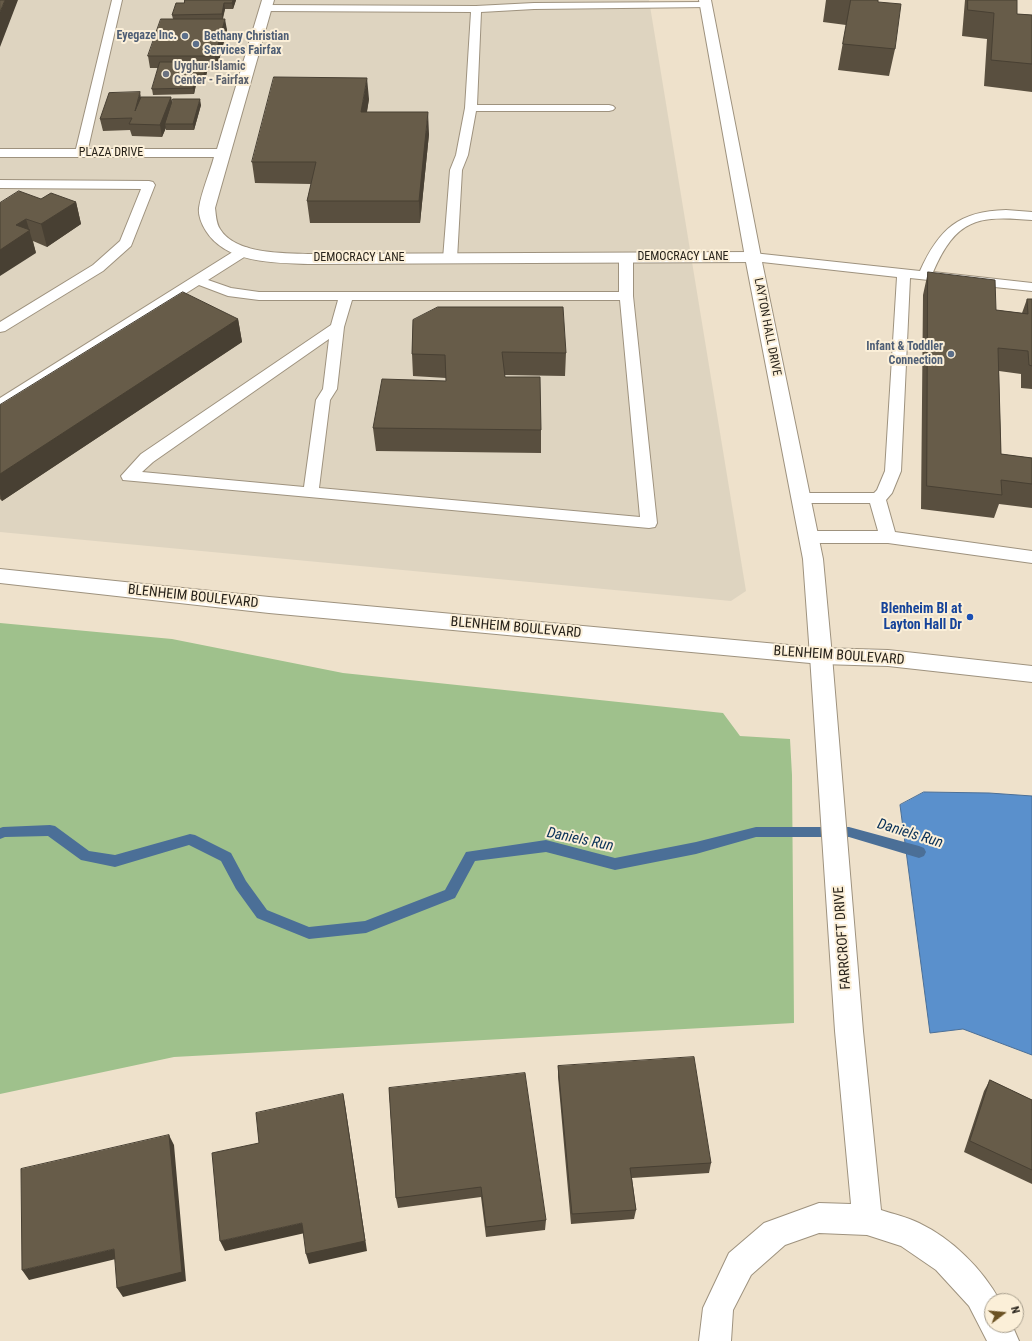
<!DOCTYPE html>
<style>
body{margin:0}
#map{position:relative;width:1032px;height:1341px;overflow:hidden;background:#eee1cb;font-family:"Roboto Condensed",sans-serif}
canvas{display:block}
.north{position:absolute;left:984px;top:1293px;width:40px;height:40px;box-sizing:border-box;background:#fbefd8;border:1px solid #a69d8c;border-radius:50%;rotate:74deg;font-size:11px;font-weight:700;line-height:16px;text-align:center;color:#27221a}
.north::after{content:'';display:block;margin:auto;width:14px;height:18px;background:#6b5223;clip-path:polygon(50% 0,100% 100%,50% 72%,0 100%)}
</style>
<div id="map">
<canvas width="1032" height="1341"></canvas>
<div class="north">N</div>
</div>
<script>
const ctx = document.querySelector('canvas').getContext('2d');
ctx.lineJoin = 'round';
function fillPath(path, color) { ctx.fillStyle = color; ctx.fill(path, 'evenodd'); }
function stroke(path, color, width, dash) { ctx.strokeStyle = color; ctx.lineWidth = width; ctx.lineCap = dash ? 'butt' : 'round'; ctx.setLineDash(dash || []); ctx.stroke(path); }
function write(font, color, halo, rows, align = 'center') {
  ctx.font = font + ' "Roboto Condensed",sans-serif'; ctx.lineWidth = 4; ctx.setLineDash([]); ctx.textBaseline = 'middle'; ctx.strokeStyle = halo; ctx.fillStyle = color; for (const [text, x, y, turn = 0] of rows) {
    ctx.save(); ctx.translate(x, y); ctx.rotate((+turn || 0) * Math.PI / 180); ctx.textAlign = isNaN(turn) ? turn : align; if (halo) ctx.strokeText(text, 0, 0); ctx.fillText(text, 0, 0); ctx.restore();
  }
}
const commercial = new Path2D(`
 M0 0H649L746 591 731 601 0 532Z`);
const green = new Path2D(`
 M0 623 172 639 343 673 723 713 740 736 790 739 792 775 794 1023 174 1057 0 1094Z`);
const water = new Path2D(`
 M924 792 989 793 1032 796V1055L963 1029 930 1033 900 805Z`);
const stream = new Path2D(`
 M50 825 55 826 89 851 115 855 190 834 195 835 231 853 246 881 267 910 309 927 365 921 445 890 466 852 546 840 615 858 696 842 756 827H849L919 846 924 848 926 852 924 856 919 858 849 837H756L696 854 615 870 546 852 475 861 455 898 366 933 309 939 257 918 236 889 221 861 189 845 115 867 81 860 48 836 5 837 0 839V828L3 827Z`);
const service = new Path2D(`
 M112 0H122L87 153 85 156H77L75 153Z
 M705 2 709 3 710 5 709 7 534 9 481 12 477 105H609L613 106 615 108 613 110 609 111H476L468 155 462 170 457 259 455 262H445L443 259 450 170 456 155 465 108 471 12 265 11 260 8 265 5 476 6 534 3Z
 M0 180 149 181 153 182 155 185 131 246 103 271 5 331 0 332V322L93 265 120 241 141 189 0 188Z
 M1006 210 1032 212V220C977 215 956 219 933 272L1032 283V291L910 278 901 471 892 493 886 500 895 532 1032 551V563L888 543H809L803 541 801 537 803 533 809 531H878L870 503H801L795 502 793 498 795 494 801 493H874L877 490 885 471 897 277 753 261 748 260 746 257 748 254 753 253 920 271C939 229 959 211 1006 210Z
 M244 247 249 248 251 251 249 254 208 280 231 288 259 292H619V257L621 254H631L633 257V296L657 523 655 527 649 528 123 480 121 476 141 454 331 325 338 300H259L228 296 199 285 5 408 0 410V398L239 248ZM352 300H620L640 517 319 488 330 400 337 389 344 327ZM329 339 323 389 316 400 304 487 142 472 153 462Z`);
const minor = new Path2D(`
 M262 0H274L215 208C216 215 216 223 220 229 235 254 282 253 308 254L753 252 759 254 761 257 759 260 753 262 308 264C274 263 226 263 206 231 202 225 198 215 199 208 201 193 210 172 214 157H0V149H217Z
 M821 648 829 650 832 656 863 1031 881 1210C893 1214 907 1217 919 1223 952 1239 982 1268 1000 1301H992V1325H1012L1019 1341H987L969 1306 936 1270 901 1246 867 1235 819 1233 785 1245 751 1275 733 1310 731 1341H699L703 1308 729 1253 764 1223 819 1203 851 1204 835 1031 810 656 813 650Z`);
const tertiary = new Path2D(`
 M699 0H711L761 257 823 559 832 656 829 662 821 664 813 662 810 656 803 559 745 257Z`);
const secondary = new Path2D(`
 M0 569 269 597 821 648 888 650 1032 666V682L888 666 821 664 269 613 0 583Z`);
const wall = new Path2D(`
 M185 0H236L233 9H225L223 19 227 30 217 68H208L205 80H197L194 94 153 95 152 89 158 68H150L148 56 173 19 172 15 184 3Z
 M826 0H878V2L895 49 889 76 838 70 846 25 823 22Z
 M965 0H1017V14L1032 15V92L984 86 987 39 962 36Z
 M141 97H171L172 102 201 105 194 130H166V127L162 137 132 136 130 130 103 131 100 119Z
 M369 99 367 112 429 134 420 223H310L307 201 311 184 255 183 252 162Z
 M41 199 76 202 81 224 47 247 33 241 36 253 0 203Z
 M928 272 996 310 1022 313 1027 299H1032V389L1021 388V374L999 371 1001 454 1032 458V508L999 504 994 518 921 509 923 295Z
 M238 319 242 342 2 501 0 499V405Z
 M413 320 566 353 565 376 505 375V377L541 430V453L376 451 373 428 446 381V378L413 376 412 354Z
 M558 1066 711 1163 709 1173 632 1178 636 1210 634 1219 571 1224 558 1077Z
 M990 1080 1032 1100V1184L964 1152 984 1091Z
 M389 1088 546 1220 545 1230 486 1237 481 1197 398 1208 396 1198Z`);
const shadedWall = new Path2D(`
 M5 0H18L0 47V12Z
 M233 0H236L233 9 232 3Z
 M224 3 225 9 222 20V14Z
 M225 19 227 30 217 68 215 56Z
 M207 62 208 68 205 80 204 74Z
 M196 74 197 80 194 94 193 88Z
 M367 78 369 99 363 133 361 112Z
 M140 92 142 104 135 111Z
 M171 97 173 109 165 124 166 128 162 137 160 125Z
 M200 99 201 105 194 130 193 124Z
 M428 112 429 134 420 223 419 201Z
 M76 202 81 224 47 247 41 224Z
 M26 219 36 253 0 276V250L16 225Z
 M238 319 242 342 2 501 0 494V474Z
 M343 1094 345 1105 367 1251 309 1264 306 1254Z
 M169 1135 174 1145 186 1281 123 1297 117 1288Z
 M302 1223 305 1233 225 1251 220 1241Z
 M114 1249 120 1258 29 1280 22 1270Z`);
const building = new Path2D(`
 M0 0H5L0 12Z
 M185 0H233L232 3H224L222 14 172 15 176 3H184Z
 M851 0H878V2L901 4 895 49 843 44Z
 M968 0H1017V14L1032 15V64L991 60 994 13 968 10Z
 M161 19H225L215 56H148Z
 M160 62H207L204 74H196L193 88 152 89Z
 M274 77 367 78 361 112H428L419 201H307L316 162H252Z
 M140 92 135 111 141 97H171L160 125 129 124 132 118 100 119 109 93Z
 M173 99H200L193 124H165Z
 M19 191 41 199 51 193 76 202 41 224 26 219 16 225 30 230 0 250V203Z
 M928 272 995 280 996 310 1028 314 1027 299H1032V366L1029 365 1028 351 998 348 1001 454 1032 458V484L1001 480 1002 495 927 486Z
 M183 292 238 319 0 474V405Z
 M438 307H563L566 353 502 352 505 377H540L541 430 373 428 382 379 446 381 445 355 412 354 413 320Z
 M694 1057 711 1163 630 1168 636 1210 572 1214 558 1066Z
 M525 1073 546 1220 486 1227 481 1187 396 1198 389 1088Z
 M990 1080 1032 1100V1170L970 1141Z
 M343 1094 365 1241 306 1254 302 1223 220 1241 212 1153 259 1143 256 1113Z
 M169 1135 182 1272 117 1288 114 1249 22 1270 21 1169Z`);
const markers = [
 [185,36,4,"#5c6f8a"],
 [196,44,4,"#5c6f8a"],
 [166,74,4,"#6b7280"],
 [951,354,4,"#5c6f8a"],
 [970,617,4,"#1a4fb4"]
];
const farServicenames = [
 ["Eyegaze Inc.",177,36],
 ["Bethany Christian",204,37,"left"],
 ["Services Fairfax",204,51,"left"],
 ["Infant & Toddler",943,347],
 ["Connection",943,361]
];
const farWorshipnames = [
 ["Uyghur Islamic",174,67],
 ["Center - Fairfax",174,81]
];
const farStreetnames = [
 ["PLAZA DRIVE",111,153],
 ["DEMOCRACY LANE",683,257],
 ["DEMOCRACY LANE",359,258],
 ["LAYTON HALL DRIVE",767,327,79]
];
const streetNames = [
 ["BLENHEIM BOULEVARD",193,597,6],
 ["BLENHEIM BOULEVARD",516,628,5],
 ["BLENHEIM BOULEVARD",839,656,4],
 ["FARRCROFT DRIVE",843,938,-94]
];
const transitNames = [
 ["Blenheim Bl at",962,609],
 ["Layton Hall Dr",962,625]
];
const waterNames = [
 ["Daniels Run",910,834,17],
 ["Daniels Run",580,840,12]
];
fillPath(commercial, '#ded4c0');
fillPath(green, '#9fc18c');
fillPath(water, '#5a90cc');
stroke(water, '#4b6f97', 1);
fillPath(stream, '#4b6f97');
stroke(service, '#9e927e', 2);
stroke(minor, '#9e927e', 2);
stroke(tertiary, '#9e927e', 2);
stroke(secondary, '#9e927e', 2);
fillPath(service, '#fff');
fillPath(minor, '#fff');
fillPath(tertiary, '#fff');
fillPath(secondary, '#fff');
fillPath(wall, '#594f3f');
fillPath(shadedWall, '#484033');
fillPath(building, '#675c49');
stroke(building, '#484033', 1);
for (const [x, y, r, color] of markers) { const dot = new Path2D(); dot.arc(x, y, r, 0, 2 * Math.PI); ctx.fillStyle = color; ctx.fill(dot); stroke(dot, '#fbefd8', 1.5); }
write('bold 12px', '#4e5e75', '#fbefd8', farServicenames, 'right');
write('bold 12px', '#5b616d', '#fbefd8', farWorshipnames, 'left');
write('12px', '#27221a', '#fbefd8', farStreetnames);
write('14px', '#27221a', '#fbefd8', streetNames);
write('bold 14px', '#164399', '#fbefd8', transitNames, 'right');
write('italic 15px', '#083058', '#fbefd8', waterNames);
</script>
